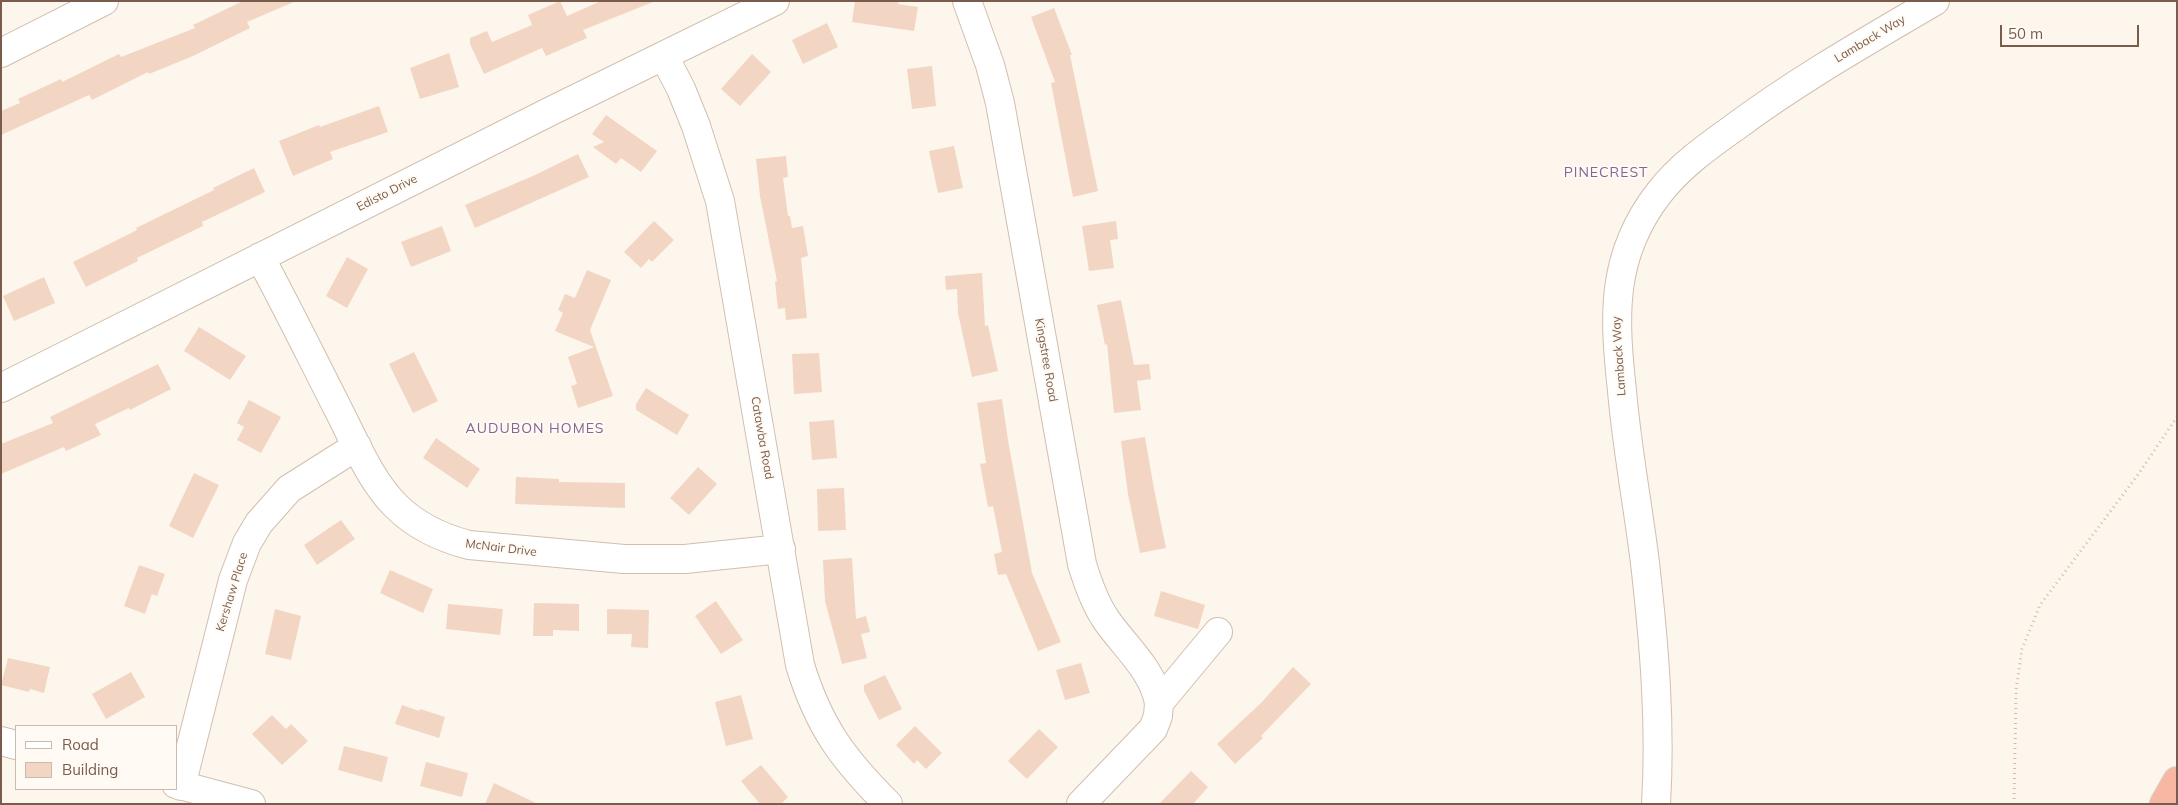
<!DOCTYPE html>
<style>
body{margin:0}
#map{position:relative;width:2178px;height:805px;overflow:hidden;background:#fdf6ec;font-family:Mulish,sans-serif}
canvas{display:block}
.frame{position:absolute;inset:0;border:2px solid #7a5c4d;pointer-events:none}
.legend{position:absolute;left:15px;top:725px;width:162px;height:65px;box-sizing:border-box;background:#fffaf3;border:1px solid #cabbb1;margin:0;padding:6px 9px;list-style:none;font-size:15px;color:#7a5c4d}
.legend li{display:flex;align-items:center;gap:10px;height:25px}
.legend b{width:25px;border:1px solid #cabbb1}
.scale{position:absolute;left:2000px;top:25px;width:139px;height:22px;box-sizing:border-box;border:2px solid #7a5c4d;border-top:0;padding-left:6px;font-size:15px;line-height:18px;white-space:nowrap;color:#7a5c4d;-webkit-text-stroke:4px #fffaf3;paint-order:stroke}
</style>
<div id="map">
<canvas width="2178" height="805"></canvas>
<div class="frame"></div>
<ul class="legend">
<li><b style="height:6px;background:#fff"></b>Road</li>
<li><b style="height:14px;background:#f3d5c3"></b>Building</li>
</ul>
<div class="scale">50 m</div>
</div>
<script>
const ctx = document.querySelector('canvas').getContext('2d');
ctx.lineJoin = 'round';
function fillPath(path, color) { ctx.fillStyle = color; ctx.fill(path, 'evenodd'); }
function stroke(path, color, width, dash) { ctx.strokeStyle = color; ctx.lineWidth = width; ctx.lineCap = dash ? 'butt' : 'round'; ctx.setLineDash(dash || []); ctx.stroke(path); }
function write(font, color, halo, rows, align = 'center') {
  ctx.font = font + ' Mulish,sans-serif'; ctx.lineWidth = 4; ctx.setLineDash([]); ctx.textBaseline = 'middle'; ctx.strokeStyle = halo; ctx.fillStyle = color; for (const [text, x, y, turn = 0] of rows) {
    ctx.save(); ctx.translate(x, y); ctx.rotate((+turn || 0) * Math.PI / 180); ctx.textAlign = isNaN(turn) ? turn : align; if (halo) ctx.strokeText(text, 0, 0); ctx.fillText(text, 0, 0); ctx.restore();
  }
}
const building = new Path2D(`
 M243 1H296L247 22 250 28 193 56 149 74 148 72 92 100 89 95 1 135V111L20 103 18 99 61 79 62 82 119 54 121 57 195 28 193 25Z
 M560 1 567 16 601 1 653 2 583 30 587 38 546 56 542 48 484 74 470 44V38L487 31 492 42 532 25 528 15Z
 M855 1H899L898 4 918 7 914 31 852 22Z
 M1054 8 1072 55H1070L1098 191 1073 197 1051 83 1055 82 1031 17Z
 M827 23 838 47 803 64 792 40Z
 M449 53 459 87 420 99 410 68Z
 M752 54 771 72 740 106 721 89Z
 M932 66 936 106 912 109 907 69Z
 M379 106 388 132 330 152 333 159 293 176 279 141 319 125 320 127Z
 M606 115 657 151 641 172 621 158 616 164 593 147 604 142 592 134Z
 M954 146 963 188 938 193 929 151Z
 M578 154 589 177 475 228 465 205 535 175Z
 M786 156 788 177 783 178 788 216H790L792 228 803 226 808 256 801 258 807 318 786 320 785 308 778 309 775 282 777 281 760 196 756 159Z
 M254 168 265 192 202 222 203 226 137 258 138 261 86 287 73 262 137 230 136 228 214 190 213 188Z
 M654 221 674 240 652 262 649 259 641 268 624 252Z
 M1116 221 1118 239 1110 240 1114 268 1089 271 1082 226Z
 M442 226 451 251 411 267 401 242Z
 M347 257 368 269 347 308 326 296Z
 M587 270 611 280 590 330 613 396 578 408 571 386 577 384 568 357 594 347 555 331 563 313 558 310 565 294 575 298Z
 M982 273 985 326 988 325 998 371 972 377 958 313 957 289 946 290 945 276Z
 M44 277 55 303 14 321 3 296Z
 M1121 300 1134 365 1149 364 1151 379 1137 381 1141 410 1114 413 1107 344 1105 345 1097 305Z
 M199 327 246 356 230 380 184 351Z
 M414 352 438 401 413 413 389 364Z
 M819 353 822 392 794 394 792 354Z
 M158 364 171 389 130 410 129 408 95 424 101 435 66 451 64 447 1 474V444L53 423 50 417Z
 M646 388 689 415 677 435 636 410V404Z
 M1002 399 1008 440 1032 573 1061 642 1038 651 1006 574 998 575 994 554 1002 552 993 506 988 507 980 464 986 463 977 403Z
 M249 400 281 417 261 453 237 440 244 427 237 423Z
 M834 420 837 458 812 460 809 422Z
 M1145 437 1154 489 1166 548 1140 553 1128 494 1121 441Z
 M436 438 480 469 467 488 423 458Z
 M698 467 717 484 689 515 670 498Z
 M194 473 219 485 193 538 169 526Z
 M516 477 559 479V482L625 483V508L515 504Z
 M844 488 846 530 818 531 817 489Z
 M341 520 355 539 317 565 304 545Z
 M852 558 856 619 866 616 870 632 861 634 867 658 842 664 825 601 823 560Z
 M139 565 165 574 157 596 152 594 145 614 124 606Z
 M390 570 433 589 423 613 380 593Z
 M1161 591 1205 605 1198 629 1154 616Z
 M716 601 743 640 721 654 695 616Z
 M534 603 579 604V631L553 630V636H533Z
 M448 604 503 609 500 635 446 629Z
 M275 609 301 616 291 660 265 654Z
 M607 609 649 610 648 648 631 647 632 634H607Z
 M8 658 50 667 44 693 30 689 29 692 1 685Z
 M1081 663 1090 693 1065 700 1056 670Z
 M1293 667 1311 684 1261 736 1263 738 1235 764 1217 744 1262 702Z
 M131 672 145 697 106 719 92 694Z
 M885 675 902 709 879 720 864 691V685Z
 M741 695 753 739 726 746 715 702Z
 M402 705 419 711 420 709 445 717 439 738 395 724Z
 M272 715 286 729 291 724 308 741 282 765 252 734Z
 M915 726 942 753 926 769 917 760 914 764 896 745Z
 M1039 729 1058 747 1027 779 1008 761Z
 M344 746 388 757 382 782 338 770Z
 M426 762 468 773 462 797 420 786Z
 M761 765 788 797 781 804H760L741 781Z
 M1191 771 1208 787 1193 804H1159Z
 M494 783 538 804H485Z`);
const path = new Path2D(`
 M2014 804 2016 690 2022 649 2040 605 2137 476 2177 417`);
const minor = new Path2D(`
 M967 1 990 65 1000 103 1082 564C1088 584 1095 604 1107 621 1126 648 1153 670 1159 703
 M1 53 104 1
 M664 56 681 89 696 126 720 201 800 665C819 727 843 759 888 804
 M260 257C287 307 312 358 338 409 355 442 370 480 396 506 417 527 442 538 469 545L624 559H685L781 549
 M1 388 553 110 775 1
 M1 741 16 745
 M176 784 251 804
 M181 786 233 580 247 543 259 523 289 489 357 446
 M1081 804 1153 729 1158 716 1159 703 1218 632
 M1656 804C1661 723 1654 643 1645 563 1638 506 1627 449 1622 391 1614 317 1610 256 1659 193 1680 166 1707 147 1735 127 1798 80 1867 41 1935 1`);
const highway = new Path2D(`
 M2164 804 2177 781`);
const streetNames = [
 ["Lamback Way",1870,39,-31],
 ["Edisto Drive",387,193,-27],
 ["Lamback Way",1619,356,-94],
 ["Kingstree Road",1046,360,80],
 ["Catawba Road",762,438,80],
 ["McNair Drive",501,548,7],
 ["Kershaw Place",232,592,-73]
];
const neighbourhoodNames = [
 ["PINECREST",1606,173],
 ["AUDUBON HOMES",535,429]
];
fillPath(building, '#f3d5c3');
stroke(minor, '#d1beb0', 30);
stroke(highway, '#dad1cd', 30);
stroke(path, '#d9b8a5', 3, [1, 4]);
stroke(minor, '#fff', 28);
stroke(highway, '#f7b7a3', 28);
write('12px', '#7a5c4d', '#fffaf3', streetNames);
ctx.letterSpacing = '1px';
write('14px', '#846695', '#fffaf3', neighbourhoodNames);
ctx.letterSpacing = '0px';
</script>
